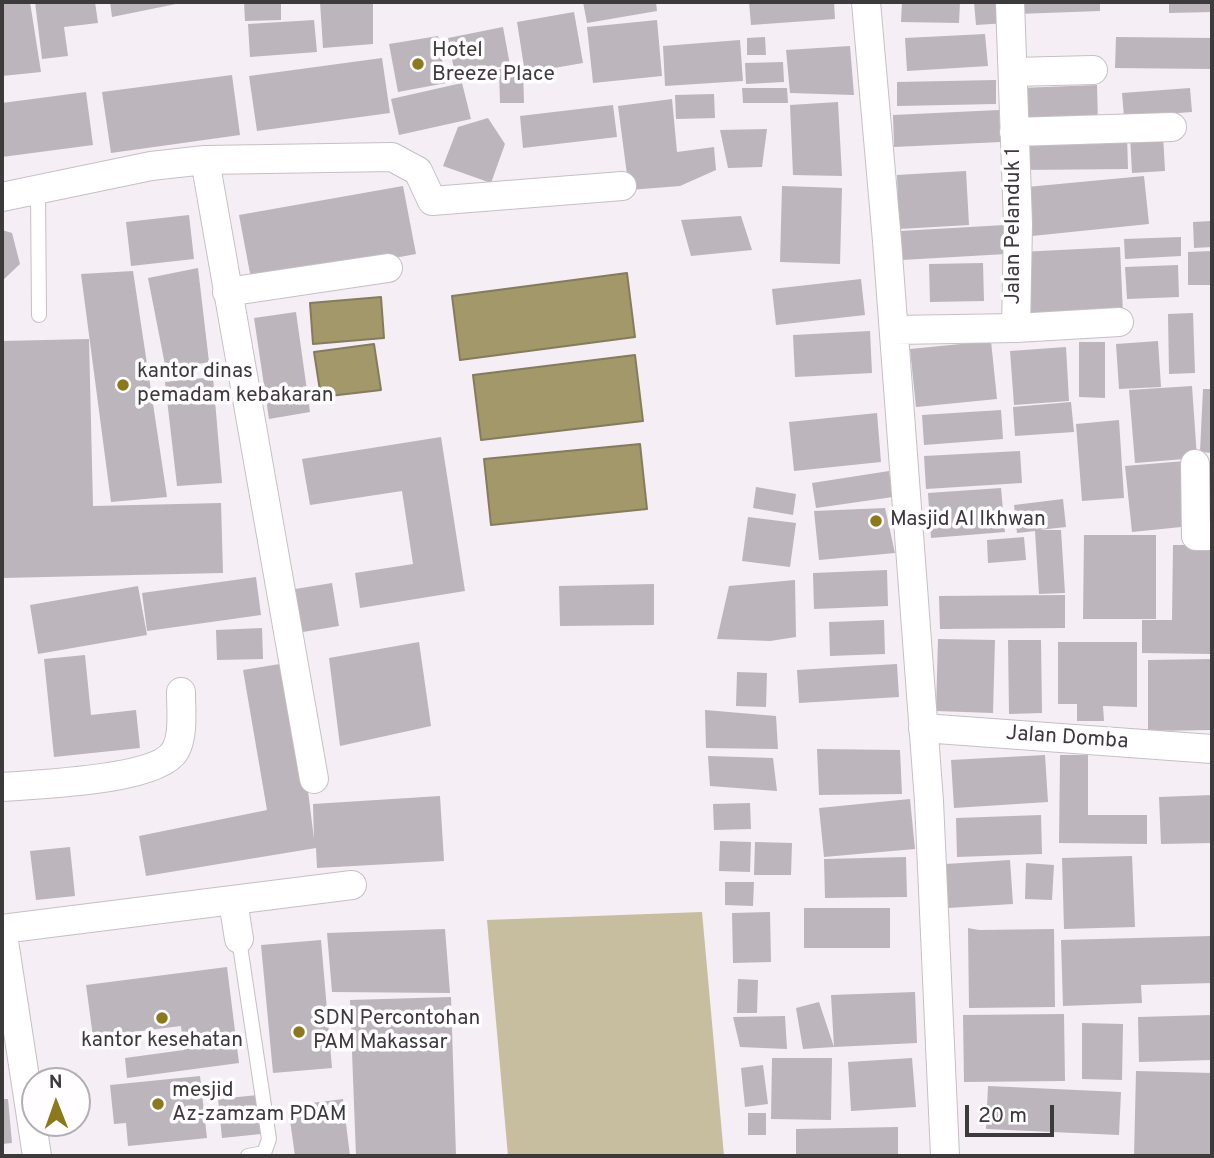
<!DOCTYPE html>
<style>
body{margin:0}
#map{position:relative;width:1214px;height:1158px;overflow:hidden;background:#f5eef4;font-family:Overpass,sans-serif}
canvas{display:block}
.frame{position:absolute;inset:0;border:4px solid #3d3a3c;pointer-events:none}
.north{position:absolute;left:21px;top:1067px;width:70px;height:70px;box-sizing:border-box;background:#fffdff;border:2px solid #b1afb1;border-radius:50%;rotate:359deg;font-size:19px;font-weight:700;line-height:28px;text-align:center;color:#3d3a3c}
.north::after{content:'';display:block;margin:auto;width:24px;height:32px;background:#8c791e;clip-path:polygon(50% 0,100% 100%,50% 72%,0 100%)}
.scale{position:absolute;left:965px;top:1105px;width:89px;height:32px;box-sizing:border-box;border:4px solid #3d3a3c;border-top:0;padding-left:9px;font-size:21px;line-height:24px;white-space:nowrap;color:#3d3a3c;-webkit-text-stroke:5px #fffdff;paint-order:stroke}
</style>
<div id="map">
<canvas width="1214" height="1158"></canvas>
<div class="frame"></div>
<div class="north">N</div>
<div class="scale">20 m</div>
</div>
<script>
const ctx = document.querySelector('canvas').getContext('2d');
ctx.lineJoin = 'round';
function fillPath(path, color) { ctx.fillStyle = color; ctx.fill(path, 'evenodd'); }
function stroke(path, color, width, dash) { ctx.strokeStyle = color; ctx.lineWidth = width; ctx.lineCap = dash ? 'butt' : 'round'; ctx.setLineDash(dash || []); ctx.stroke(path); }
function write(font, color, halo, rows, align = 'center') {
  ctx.font = font + ' Overpass,sans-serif'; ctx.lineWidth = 7; ctx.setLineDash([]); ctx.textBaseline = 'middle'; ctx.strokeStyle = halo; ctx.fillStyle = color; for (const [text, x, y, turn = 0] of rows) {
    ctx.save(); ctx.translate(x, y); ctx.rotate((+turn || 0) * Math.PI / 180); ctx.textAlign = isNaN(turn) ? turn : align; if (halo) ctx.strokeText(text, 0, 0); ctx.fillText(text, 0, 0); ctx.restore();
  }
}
const green = new Path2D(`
 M702 912 724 1156H508L487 920Z`);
const water = new Path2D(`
 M627 273 635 337 460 360 452 296Z
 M381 297 384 338 313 344 310 303Z
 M374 344 381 390 321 397 314 352Z
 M635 355 643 421 481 440 473 375Z
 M640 444 647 509 491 525 484 459Z`);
const building = new Path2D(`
 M2 2H30L41 72 2 76Z
 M35 2H95L98 23 64 27 68 56 42 59Z
 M110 2H181V3L112 17Z
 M244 2H281V20L245 21Z
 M320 2H373V44L323 48Z
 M583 2H656L657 11 587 23Z
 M749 2H834L835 19 751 25Z
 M902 2H960L959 23 901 22Z
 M974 2H1005L1007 23 976 25Z
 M1016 2H1100V11L1017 14Z
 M1169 2H1212V12L1169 13Z
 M574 12 583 63 525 73 517 22Z
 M314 20 317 52 250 57 248 24Z
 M657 20 662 76 593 83 587 27Z
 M503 27 510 65 455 75 448 38Z
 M985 34 988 66 907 71 905 38Z
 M438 36 446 83 398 92 389 44Z
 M765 37 766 55H747V38Z
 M1116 37 1212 38V69L1115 68Z
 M740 40 743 81 665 86 663 46Z
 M850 46 854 95 790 93 786 50Z
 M382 58 390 113 257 131 249 76Z
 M783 62 784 82 746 84 745 63Z
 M499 69H523L524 103H500Z
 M232 75 240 135 111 153 102 92Z
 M996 80V104L897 106V82Z
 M462 83 471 119 399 135 391 99Z
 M1097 85 1098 122 1021 126 1020 88Z
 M742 88H787L788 103H743Z
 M1190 88 1192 112 1124 117 1122 93Z
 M86 92 93 145 2 157V103Z
 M714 94 715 118 676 119 675 95Z
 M672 99 677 152 714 147 716 170 680 186 629 190 618 106Z
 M838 102 842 176 793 175 790 105Z
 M613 105 617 137 523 148 520 116Z
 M999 110 1001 142 894 147 893 115Z
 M488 118 505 144 491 183 443 166 458 127Z
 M767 129 762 167 728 168 720 130Z
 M1163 134 1165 171 1132 173 1130 135Z
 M1127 135 1128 169 1021 170V136Z
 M966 171 969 225 899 229 897 175Z
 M1144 176 1149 224 1032 236 1027 187Z
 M403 186 416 254 252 284 239 215Z
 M782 186 842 188 840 264 780 262Z
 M189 215 194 259 131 266 126 222Z
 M741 216 752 250 691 256 681 220Z
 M1212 221V247L1194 248 1193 222Z
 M1005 225 1006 254 902 260 900 231Z
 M2 230 12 233 20 264 2 281Z
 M1181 237V256L1125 259 1124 239Z
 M1120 247 1123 314 1024 320 1020 252Z
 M1212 251V285H1188V252Z
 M983 263 984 301 930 302 929 264Z
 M1178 265 1179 297 1127 299 1125 267Z
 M198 268 209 362 166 370 148 278Z
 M133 271 167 497 111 502 81 274Z
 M861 279 865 315 776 325 772 289Z
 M296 312 310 412 269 419 254 318Z
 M1193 313 1195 373 1169 374 1168 314Z
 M870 331 872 373 795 377 793 335Z
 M89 339 93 506 221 503 223 573 2 578V341Z
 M991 341 997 399 916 407 910 349Z
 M1158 341 1161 387 1119 389 1116 344Z
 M1079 342H1105V398L1079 397Z
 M1066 347 1069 401 1014 405 1010 351Z
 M213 377 222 483 177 486 165 382Z
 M1192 386 1197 458 1135 463 1129 390Z
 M1203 389H1212V453L1200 452Z
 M1071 402 1074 432 1015 436 1013 407Z
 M1001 410 1003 439 924 445 922 415Z
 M877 413 881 462 794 471 789 422Z
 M1119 420 1124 498 1082 501 1076 424Z
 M441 437 465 591 360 608 355 573 413 564 402 491 310 505 302 459Z
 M1020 451 1022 483 926 489 924 456Z
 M1185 461 1191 526 1132 532 1125 466Z
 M1200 462H1212V524L1198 523Z
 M889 471 893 497 816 508 812 483Z
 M756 487 796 494 793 515 753 508Z
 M1001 488 1005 532 931 538 928 493Z
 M1063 499 1066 527 1039 530H1061L1065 593 1039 594 1035 531 1017 533 1014 505Z
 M885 508 895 553 819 560 814 511Z
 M748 517 796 523 790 567 742 561Z
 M1084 535H1156V619H1083Z
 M1024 537 1026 560 988 563 987 540Z
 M1173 545H1212V654L1142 653V620H1172Z
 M887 570 888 606 814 609 813 573Z
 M256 577 261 615 147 631 142 593Z
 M795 580 796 637 770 641 717 639 729 586Z
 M332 583 339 626 291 634 283 591Z
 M654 584V625L560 626 559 586Z
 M138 586 147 635 38 654 30 605Z
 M1065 595V628L940 629 939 596Z
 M884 620 885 654 830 656 829 622Z
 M262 628 263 659 217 660 216 630Z
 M938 639 995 640 993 713 936 711Z
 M1008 640H1041L1042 713 1009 714Z
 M419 642 431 726 340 746 329 658Z
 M1058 642H1137V707L1103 706 1104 721H1077V704H1058Z
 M85 655 91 715 136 710 140 748 54 757 44 659Z
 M1212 659V730L1148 731V660Z
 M292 662 314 839 313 804 440 796 444 861 317 868 316 848 146 876 139 836 267 810 243 670Z
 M897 664 899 697 799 703 797 670Z
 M737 672 767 673 766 707 736 706Z
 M705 710 776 716 778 749 706 748Z
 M817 749 900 750 902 794 819 795Z
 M1045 755 1048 802 954 808 951 760Z
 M1060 755H1088V815H1147V844L1059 843Z
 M708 756 773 758 777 791 710 786Z
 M1212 795V843L1161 844 1159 797Z
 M910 799 915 849 824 857 819 808Z
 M750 803 751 829 714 830 713 804Z
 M1041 815 1042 854 957 857 956 818Z
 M720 841 751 842 750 872 719 871Z
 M755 842 792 843 791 875H754Z
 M70 847 75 896 36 900 30 851Z
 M1132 856 1135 927 1064 929 1062 858Z
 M906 857 907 897 825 898 824 859Z
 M1010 860 1013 904 948 908 945 864Z
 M1026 863 1054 865 1052 900 1025 899Z
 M725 882H754L753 906 725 905Z
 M804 908H890V948H804Z
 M770 912 771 962 733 963 732 913Z
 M968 928 979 930 1054 929 1055 1007 969 1008Z
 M445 929 450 993 332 992 327 933Z
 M1212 936V983L1141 985 1142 1003 1063 1006 1061 940Z
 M321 940 332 1068 273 1073 261 945Z
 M227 967 239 1063 127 1078 125 1058 184 1050 181 1026 93 1037 86 985Z
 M738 979 758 980 757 1013H737Z
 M915 992 917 1043 834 1047 831 995Z
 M451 997 456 1156H356L350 1000Z
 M819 1002 834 1047 803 1049 796 1008Z
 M1064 1014 1065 1081 964 1082 963 1015Z
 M1212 1015V1060L1139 1062 1138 1017Z
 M785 1016 787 1049 740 1047 733 1017Z
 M1082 1023 1123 1024 1122 1080 1082 1079Z
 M772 1058H832L831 1120 771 1119Z
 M912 1058 916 1107 851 1111 848 1062Z
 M763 1065 768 1104 745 1107 741 1068Z
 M1136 1071 1212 1073V1156H1134Z
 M200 1076 207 1138 128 1146 126 1123 114 1124 110 1085Z
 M988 1086 1121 1092 1119 1135 986 1129Z
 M258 1095 261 1134 222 1138 218 1099Z
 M2 1099H8L12 1143 2 1144Z
 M343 1099 350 1156H295L288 1106Z
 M748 1113H766V1135H748Z
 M898 1127V1156H796V1129Z`);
const lane = new Path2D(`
 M38 191 39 315
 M239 939 269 1139 264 1153 248 1156`);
const street = new Path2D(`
 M866 2 887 241 929 801 945 1156
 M1013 72 1093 70
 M1014 132 1172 127
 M205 160 314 779
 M2 197 151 166 205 160 392 157 418 171 432 201 622 186
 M227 292 388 268
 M1016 328 1119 322
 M894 330 1016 328 1018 224 1010 2
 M1195 464 1196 536H1212
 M923 728 1212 749
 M2 787C37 784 157 781 175 751 184 736 181 710 181 692
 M233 901 239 939
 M2 928 37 1156
 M2 929 352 885`);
const markers = [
 [418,64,7,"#8c791e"],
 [123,385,7,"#8c791e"],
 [876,521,7,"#8c791e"],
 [162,1018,7,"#8c791e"],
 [299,1032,7,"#8c791e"],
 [158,1104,7,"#8c791e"]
];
const poiNames = [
 ["Hotel",432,52],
 ["Breeze Place",432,76],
 ["kantor dinas",137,373],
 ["pemadam kebakaran",137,397],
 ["Masjid Al Ikhwan",890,521],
 ["SDN Percontohan",313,1020],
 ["PAM Makassar",313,1044],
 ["kantor kesehatan",162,1042,"center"],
 ["mesjid",172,1092],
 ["Az-zamzam PDAM",172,1116]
];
const streetNames = [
 ["Jalan Pelanduk 1",1015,226,-90],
 ["Jalan Domba",1067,739,4]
];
fillPath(green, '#c6be9e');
fillPath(water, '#a29869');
stroke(water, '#847c5c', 2);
fillPath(building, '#bcb5bb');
stroke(lane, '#c6bfc5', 16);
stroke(street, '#c6bfc5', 30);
stroke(lane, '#fff', 14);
stroke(street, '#fff', 28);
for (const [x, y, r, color] of markers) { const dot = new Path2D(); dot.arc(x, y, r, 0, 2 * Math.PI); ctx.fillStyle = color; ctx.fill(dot); stroke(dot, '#fffdff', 2.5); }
write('21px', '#3d3a3c', '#fffdff', poiNames, 'left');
write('21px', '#3d3a3c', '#fffdff', streetNames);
</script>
